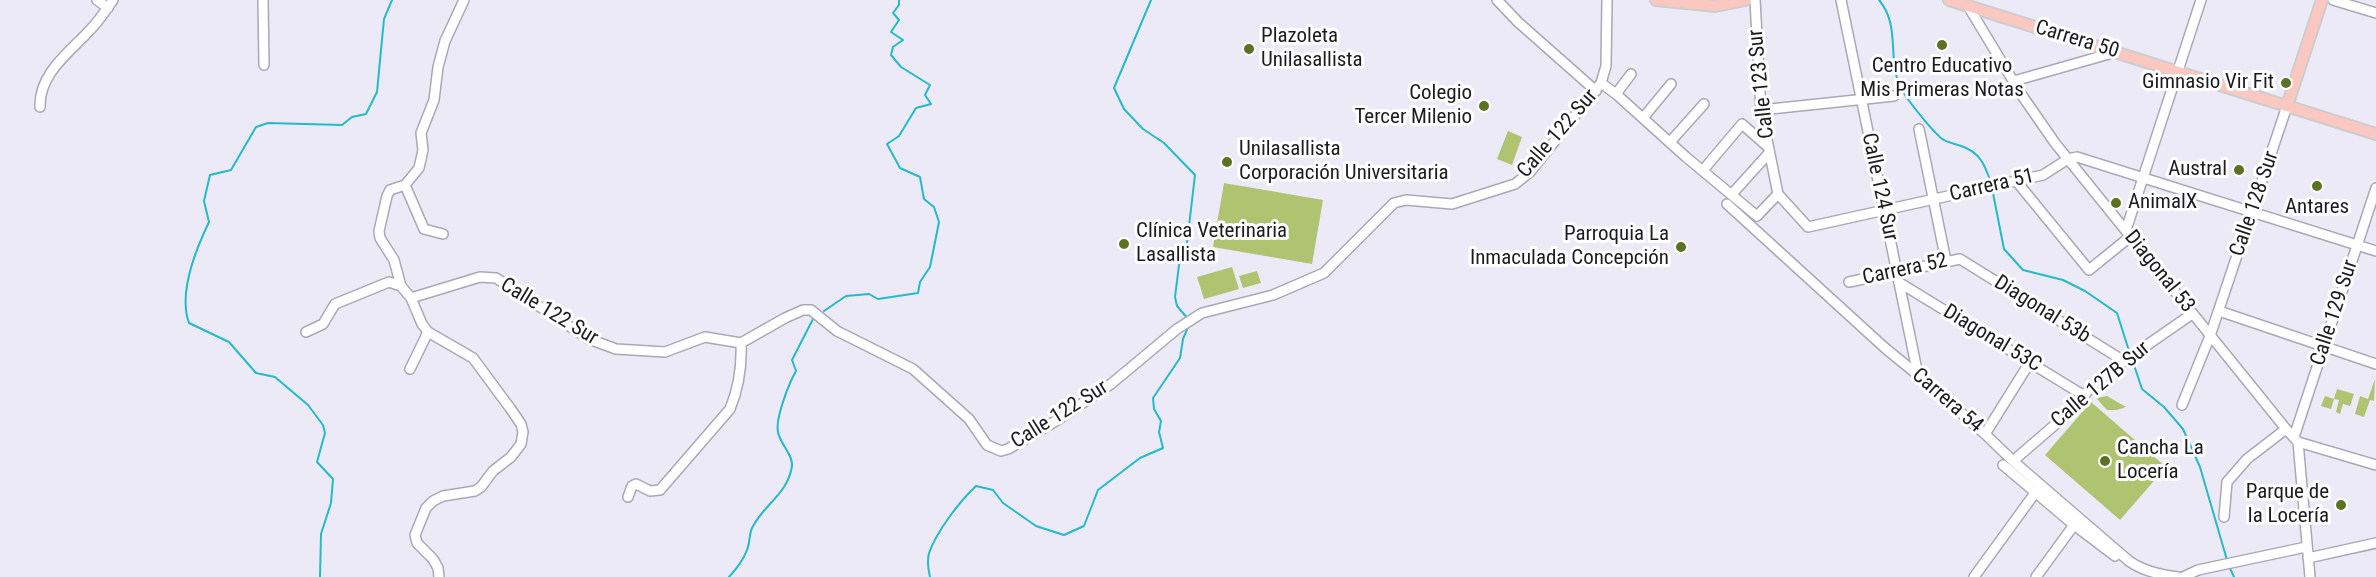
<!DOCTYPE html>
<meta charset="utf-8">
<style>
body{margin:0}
canvas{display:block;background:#eceaf7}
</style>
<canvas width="2376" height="577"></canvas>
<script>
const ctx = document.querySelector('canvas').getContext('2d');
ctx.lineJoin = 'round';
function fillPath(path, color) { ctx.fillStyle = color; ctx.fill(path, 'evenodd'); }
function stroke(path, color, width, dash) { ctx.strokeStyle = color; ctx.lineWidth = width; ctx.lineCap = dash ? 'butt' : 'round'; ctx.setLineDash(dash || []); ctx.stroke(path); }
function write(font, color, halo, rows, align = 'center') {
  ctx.font = font + ' "Roboto Condensed",sans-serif'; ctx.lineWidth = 6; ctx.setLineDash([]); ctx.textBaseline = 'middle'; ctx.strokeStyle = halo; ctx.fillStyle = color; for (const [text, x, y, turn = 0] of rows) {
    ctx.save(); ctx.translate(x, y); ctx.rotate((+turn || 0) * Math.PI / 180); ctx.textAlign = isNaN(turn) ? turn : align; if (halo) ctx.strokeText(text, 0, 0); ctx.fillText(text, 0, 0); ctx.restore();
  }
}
const green = new Path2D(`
 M1508 131 1522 137 1512 165 1497 159Z
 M1224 183 1323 200 1312 264 1213 247Z
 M1232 267 1239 289 1204 299 1197 277Z
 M1257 271 1261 283 1243 288 1239 276Z
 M2375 379 2374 401 2370 400 2364 417 2355 414 2360 396 2368 399Z
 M2337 389 2354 394 2350 406 2343 404 2340 414 2336 412 2339 400 2334 399 2331 409 2321 406 2325 396 2334 399Z
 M2107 396 2126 407 2117 410H2107L2096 398Z
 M2091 402 2166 467 2120 520 2045 455Z`);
const stream = new Path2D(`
 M1151 0 1114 88 1124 109 1143 129 1164 143 1195 175 1187 243 1179 265 1175 297 1177 306 1189 320
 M1879 0C1903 28 1884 66 1905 95 1911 104 1936 136 1944 140 1949 143 1956 144 1961 146 1980 152 1985 165 1991 183
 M1992 188 2004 249 2023 270 2063 280 2085 291 2117 313 2130 354
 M824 311 846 296 869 294 878 299 918 293 920 282 930 267 939 222 934 207 924 199 920 177 900 168 887 144 899 136 916 108 931 104 925 95 930 85 901 67 891 55 893 47 903 40 891 32 899 20 893 13 899 5V0
 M2132 359 2142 389 2164 407 2183 429 2200 467 2227 560
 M2229 566 2234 577
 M320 577 321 534 331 503 333 479 317 462 325 433 323 425 308 405 275 377 256 373 229 342 189 323C178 293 196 249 209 222L204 201 210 175 231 170 256 127 268 123 342 125 352 117 366 114 377 92 384 19 392 0
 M729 577C736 569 743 561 747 550 750 543 749 535 752 528 763 505 788 494 792 466 793 454 780 444 778 432 775 419 789 383 796 371L792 360 813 319
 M930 577C928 569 927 561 929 553 937 531 959 502 976 486L993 490 1003 503 1036 526 1064 535 1084 526 1098 490 1140 458 1163 448 1159 432 1161 421 1154 409 1153 398 1180 358 1183 339 1189 325`);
const minor = new Path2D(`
 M97 0 108 8
 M263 0 264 65
 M1497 0 1518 22 1596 91
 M1755 0 1761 110 1778 194 1808 227 2043 175 2068 159 2077 157 2376 251
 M1841 0 1918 375
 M2333 0 2376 13
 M1968 6 2021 94 2055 143 2286 429 2298 442 2376 465
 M2014 81 2116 52
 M1601 83 1616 94 1686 157 1757 216 1778 194
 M1616 94 1631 74
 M40 107C39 73 70 52 90 30 99 21 106 10 113 0
 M1761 110 1894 96
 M1643 118 1671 84
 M1919 129 1946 261
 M1670 142 1704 104
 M1704 169 1742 124 1768 147
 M2017 182 2089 270 2131 236
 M405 185 424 229 443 234
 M1732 194 1769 153
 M1727 204 1885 348 1918 375 1985 434 2013 461 2129 561C2143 571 2160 575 2178 577
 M2126 230 2201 0
 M1849 282 1960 259 2124 361
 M1900 283 2083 395
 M411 298 480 277 496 278 589 339 616 349 665 352 705 337 741 343 785 318 803 310H811L837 331 913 369 969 419 987 445 1001 451 1008 449 1059 419 1111 384 1177 329 1202 313 1273 295 1324 273 1394 203 1406 200 1452 204 1515 184 1530 172 1601 83 1606 66 1607 0
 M2219 311 2376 364
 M306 332 323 324 335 304 389 282 401 286
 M410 369 428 332
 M2182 405 2210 336 2287 106
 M1985 434 2030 362
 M2294 437 2376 188
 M2298 442 2310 577
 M2013 461 2072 410 2091 387 2124 361 2192 314
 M2003 465 2074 525 2115 556
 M628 497 632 486 636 484 650 491 660 490 730 409C739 387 742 366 741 343
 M2224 517 2227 482 2247 459 2286 429
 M2308 558 2376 543
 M439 577 438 568 433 559 417 543 415 535 426 508 433 501 443 496 475 491 481 487 493 471 511 457 521 444 523 432 521 424 510 408 473 358 428 332 422 324 411 298 401 286 394 260 380 238 379 231 387 196 390 190 405 185 419 168 423 150 421 133 434 100 438 67 445 41 464 0
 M1974 577 2035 493
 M2036 577 2074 525
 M2183 577 2198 570 2306 547`);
const major = new Path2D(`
 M1656 0 1716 6 1745 0
 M1949 0 2376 134
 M2287 106 2322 0`);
const markers = [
 [1942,45,6,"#5c7223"],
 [1249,49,6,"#5c7223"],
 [2286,83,6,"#5c7223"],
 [1484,106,6,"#5c7223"],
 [1227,162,6,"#5c7223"],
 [2239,170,6,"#5c7223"],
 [2317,186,6,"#5c7223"],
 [2116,203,6,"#5c7223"],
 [1124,244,6,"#5c7223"],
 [1681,247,6,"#5c7223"],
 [2105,461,6,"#5c7223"],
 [2341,505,6,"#5c7223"]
];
const poiNames = [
 ["Plazoleta",1261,37],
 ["Unilasallista",1261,61],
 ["Centro Educativo",1942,67,"center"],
 ["Mis Primeras Notas",1942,91,"center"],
 ["Gimnasio Vir Fit",2274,83,"right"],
 ["Colegio",1472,94,"right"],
 ["Tercer Milenio",1472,118,"right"],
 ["Unilasallista",1239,150],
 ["Corporación Universitaria",1239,174],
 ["Austral",2227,170,"right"],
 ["AnimalX",2128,203],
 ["Antares",2317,208,"center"],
 ["Clínica Veterinaria",1136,232],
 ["Lasallista",1136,256],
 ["Parroquia La",1669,235,"right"],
 ["Inmaculada Concepción",1669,259,"right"],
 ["Cancha La",2117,449],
 ["Locería",2117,473],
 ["Parque de",2329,493,"right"],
 ["la Locería",2329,517,"right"]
];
const streetNames = [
 ["Carrera 50",2077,40,17],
 ["Calle 123 Sur",1762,84,-96],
 ["Calle 122 Sur",1558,134,-49],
 ["Carrera 51",1992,186,-13],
 ["Calle 124 Sur",1879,187,78],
 ["Calle 128 Sur",2255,204,-71],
 ["Carrera 52",1905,270,-12],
 ["Diagonal 53",2159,272,51],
 ["Diagonal 53b",2042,310,32],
 ["Calle 122 Sur",549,312,31],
 ["Calle 129 Sur",2335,313,-72],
 ["Diagonal 53C",1992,339,31],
 ["Calle 127B Sur",2101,385,-40],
 ["Carrera 54",1947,401,41],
 ["Calle 122 Sur",1060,415,-32]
];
fillPath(green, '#b0c370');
stroke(stream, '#24baca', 2);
stroke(minor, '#aaa8b5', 12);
stroke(major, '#cdcdce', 14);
stroke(minor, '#fff', 9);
stroke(major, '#fbc8c1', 10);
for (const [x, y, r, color] of markers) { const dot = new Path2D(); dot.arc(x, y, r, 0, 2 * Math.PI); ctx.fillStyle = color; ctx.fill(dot); stroke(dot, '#fff', 2); }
write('21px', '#1c1b20', '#fff', poiNames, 'left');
write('21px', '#1c1b20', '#fff', streetNames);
</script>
